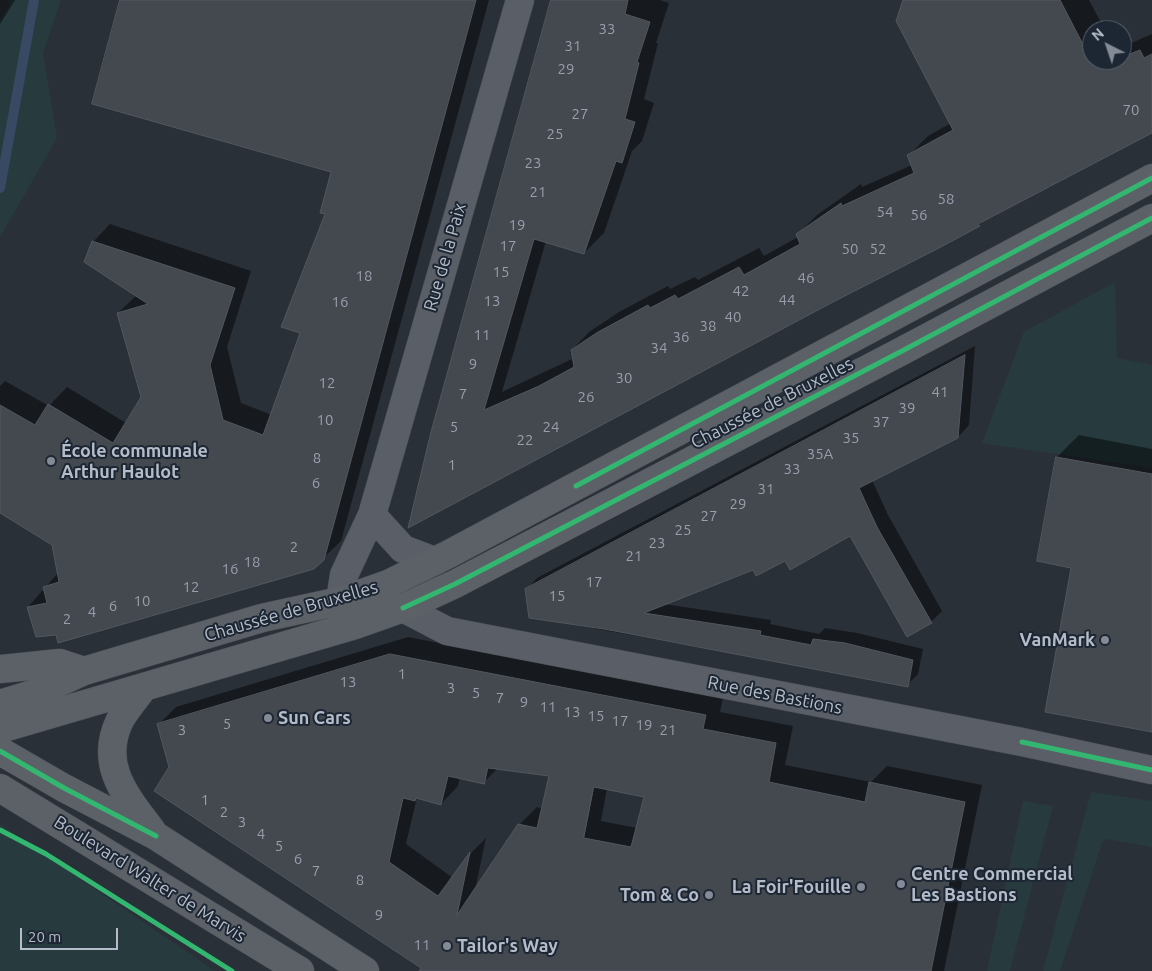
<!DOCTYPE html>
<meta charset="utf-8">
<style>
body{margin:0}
#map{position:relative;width:1152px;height:971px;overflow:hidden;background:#2a3038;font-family:Ubuntu,sans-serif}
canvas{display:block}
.north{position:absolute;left:1082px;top:20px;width:50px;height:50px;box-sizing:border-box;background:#1d2633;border:1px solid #59626f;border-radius:50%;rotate:319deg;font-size:14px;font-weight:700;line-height:20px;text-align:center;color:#b4bcc9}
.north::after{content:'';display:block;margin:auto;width:18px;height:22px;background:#848b96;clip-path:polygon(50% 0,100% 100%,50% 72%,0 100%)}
.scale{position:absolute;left:20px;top:928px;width:98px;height:22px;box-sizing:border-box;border:2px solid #b4bcc9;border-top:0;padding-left:6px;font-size:15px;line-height:18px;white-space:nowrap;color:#b4bcc9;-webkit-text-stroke:4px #1d2633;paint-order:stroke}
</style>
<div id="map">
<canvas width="1152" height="971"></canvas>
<div class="north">N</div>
<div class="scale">20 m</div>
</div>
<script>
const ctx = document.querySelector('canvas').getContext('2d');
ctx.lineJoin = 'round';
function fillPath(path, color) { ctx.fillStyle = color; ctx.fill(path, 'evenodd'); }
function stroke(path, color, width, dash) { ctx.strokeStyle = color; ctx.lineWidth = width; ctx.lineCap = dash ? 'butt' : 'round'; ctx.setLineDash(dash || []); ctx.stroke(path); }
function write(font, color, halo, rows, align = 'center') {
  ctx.font = font + ' Ubuntu,sans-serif'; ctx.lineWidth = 4; ctx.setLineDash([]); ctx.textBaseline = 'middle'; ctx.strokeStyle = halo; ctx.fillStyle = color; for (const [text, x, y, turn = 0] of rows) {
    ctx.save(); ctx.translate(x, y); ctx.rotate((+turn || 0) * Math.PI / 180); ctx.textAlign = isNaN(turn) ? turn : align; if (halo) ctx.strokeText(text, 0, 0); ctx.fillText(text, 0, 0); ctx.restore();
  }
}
const green = new Path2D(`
 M6 0H61L43 53 57 138 0 237V19L9 5Z
 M1115 282 1117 358 1152 365V468L982 443 1024 332Z
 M1091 792 1152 801V847L1106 839 1102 843 1060 971H1043Z
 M1023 801 1053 806 1010 971H987Z
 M0 824 215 971H0Z`);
const shadow = new Path2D(`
 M0 0H15L0 24Z
 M122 0H489L341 541 313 568 57 634 28 607 58 573 53 544 0 511V386L5 381 49 406 67 387 126 423 143 397 118 313 137 295 93 242 110 224 251 271 227 347 241 403 272 415 301 332 326 213 332 171Z
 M553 0H660L669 3 656 43H658L644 99 654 103 642 141 632 151 604 233 584 253 546 241 502 392 572 359 570 352 589 332 619 312 668 286 670 289 695 277 698 280 759 248 764 256 798 237 797 235 817 215 861 184 862 187 912 165 908 156 928 136 951 123 905 0H1089L1105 30H1092V60H1122V47L1152 34V131L985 219 979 225 409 526Z
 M975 346 969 425 958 437 872 480 888 515 942 611 931 622 851 535 786 559 754 568 664 604 771 620 770 624 819 634 825 628 857 633 923 649 918 674 907 685 531 617 526 590 537 578Z
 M1079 435 1152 449V731L1073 567 1057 457Z
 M408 637 723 698 720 712 793 726 785 765 871 782 887 766 982 785 944 971H428L170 767 159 724 176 707ZM498 768 551 775 543 809 537 807 519 825 475 890 486 838 471 853 453 878 406 844 417 797 441 804 458 786 460 777 484 782ZM607 788 646 796 637 828 601 821Z`);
const stream = new Path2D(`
 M0 188 34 0`);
const building = new Path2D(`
 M120 0H476L324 560 314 569 58 643 56 635 36 637 27 607 47 603 43 587 59 582 52 545 0 513V405L35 425 48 404 113 443 141 397 117 313 148 304 84 262 92 241 235 288 210 365 223 420 263 435 300 333 281 327 325 214 320 213 331 172 92 104Z
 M551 0H628L625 14 650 22 637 62 639 63 625 119 635 122 622 163 616 161 584 254 534 239 484 410 539 386 574 367 571 350 598 332 648 305 650 308 675 295 678 299 739 267 744 275 800 244 796 234 841 203 842 206 914 173 907 155 953 130 896 21 903 0H1060L1091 60H1122V57L1140 50 1144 58 1152 54V133L978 224 980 226 939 248 833 302 408 528 431 432Z
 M965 355 958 438 859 488 877 527 932 623 907 637 850 536 790 570 785 561 756 576 753 570 644 613 761 631 760 635 811 645 813 639 845 643 913 660 908 687 604 629 529 618 525 589Z
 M1056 457 1152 474V732L1045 712 1071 568 1037 561Z
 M390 654 706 715 703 729 776 743 769 782 865 802 869 782 965 802 931 971H419L421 968 154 791 169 767 157 724ZM488 768 549 776 537 828 518 824 457 915 470 852 438 896 389 862 403 798 415 801 416 798 441 805 448 776 484 784ZM594 787 644 797 631 847 584 838Z`);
const minor = new Path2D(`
 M372 515 403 549 435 561
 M340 601 344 575 372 515 520 0
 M403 608 447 631 1022 742 1152 770`);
const major = new Path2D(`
 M0 669 60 663 84 671
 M143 688C136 698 126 709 120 720 98 765 126 796 152 831
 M0 704 36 693 84 671 262 618 340 601 388 584 449 554 1152 178
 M0 729 355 625 403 608 455 584 902 351 1152 218
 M0 751 64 788 156 836 365 971
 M0 788 300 971`);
const cycleway = new Path2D(`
 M576 486 1152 178
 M403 608 455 584 902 351 1152 218
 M1022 742 1152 770
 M0 751 64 788 156 836
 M0 830 46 854 232 971`);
const markers = [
 [51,461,5,"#848b96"],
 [1105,640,5,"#848b96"],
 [268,718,5,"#848b96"],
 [901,884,5,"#848b96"],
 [861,887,5,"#848b96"],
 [709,895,5,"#848b96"],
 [447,946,5,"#848b96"]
];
const numberNames = [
 ["33",607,29],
 ["31",573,46],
 ["29",566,69],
 ["70",1131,110],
 ["27",580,114],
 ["25",555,134],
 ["23",533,163],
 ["21",538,192],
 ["58",946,199],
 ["54",885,212],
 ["56",919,215],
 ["19",517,225],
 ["17",508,246],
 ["50",850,249],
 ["52",878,249],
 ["15",501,272],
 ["18",364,276],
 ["46",806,278],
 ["42",741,291],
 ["44",787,300],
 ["13",492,301],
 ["16",340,302],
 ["40",733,317],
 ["38",708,326],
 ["11",482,335],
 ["36",681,337],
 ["34",659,348],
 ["9",473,364],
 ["30",624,378],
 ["12",327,383],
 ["41",940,392],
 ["7",463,394],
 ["26",586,397],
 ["39",907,408],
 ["10",325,420],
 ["37",881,422],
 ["5",454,427],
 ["24",551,427],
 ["35",851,438],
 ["22",525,440],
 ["35A",820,454],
 ["8",317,458],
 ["1",452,465],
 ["33",792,469],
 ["6",316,483],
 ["31",766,489],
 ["29",738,504],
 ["27",709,516],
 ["25",683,530],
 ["23",657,543],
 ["2",294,547],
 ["21",634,556],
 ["18",252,562],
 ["16",230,569],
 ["17",594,582],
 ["12",191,587],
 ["15",557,596],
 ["10",142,601],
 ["6",113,606],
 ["4",92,612],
 ["2",67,619],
 ["1",402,674],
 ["13",348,682],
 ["3",451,688],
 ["5",476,693],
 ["7",500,698],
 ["9",524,702],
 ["11",548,707],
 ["13",572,712],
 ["15",596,716],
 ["17",620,721],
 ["5",227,724],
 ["19",644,725],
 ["3",182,730],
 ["21",668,730],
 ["1",205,800],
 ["2",224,812],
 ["3",242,822],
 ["4",261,834],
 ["5",279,846],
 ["6",298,859],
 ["7",316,871],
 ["8",360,880],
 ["9",379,915],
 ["11",422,945]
];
const streetNames = [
 ["Rue de la Paix",445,257,-74],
 ["Chaussée de Bruxelles",772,403,-27],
 ["Chaussée de Bruxelles",291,611,-16],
 ["Rue des Bastions",775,695,11],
 ["Boulevard Walter de Marvis",150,879,32]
];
const poiNames = [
 ["École communale",61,451],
 ["Arthur Haulot",61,472],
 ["VanMark",1095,640,"right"],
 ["Sun Cars",278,718],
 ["Centre Commercial",911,874],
 ["Les Bastions",911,895],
 ["La Foir'Fouille",851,887,"right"],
 ["Tom & Co",699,895,"right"],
 ["Tailor's Way",457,946]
];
fillPath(green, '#273a3e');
fillPath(shadow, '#0007');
stroke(stream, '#384963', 10);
fillPath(building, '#444950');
stroke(building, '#52575f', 1);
stroke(minor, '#484c53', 29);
stroke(major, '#484c55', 29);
stroke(minor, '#5a5e66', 28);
stroke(major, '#5c6168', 28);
stroke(cycleway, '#33b770', 5);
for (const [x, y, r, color] of markers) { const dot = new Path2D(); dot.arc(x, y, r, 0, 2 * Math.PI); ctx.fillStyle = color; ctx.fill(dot); stroke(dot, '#1d2633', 2); }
write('15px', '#989fab', null, numberNames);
write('18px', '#b4bcc9', '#1d2633', streetNames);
write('bold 18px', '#b4bcc9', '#1d2633', poiNames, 'left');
</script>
